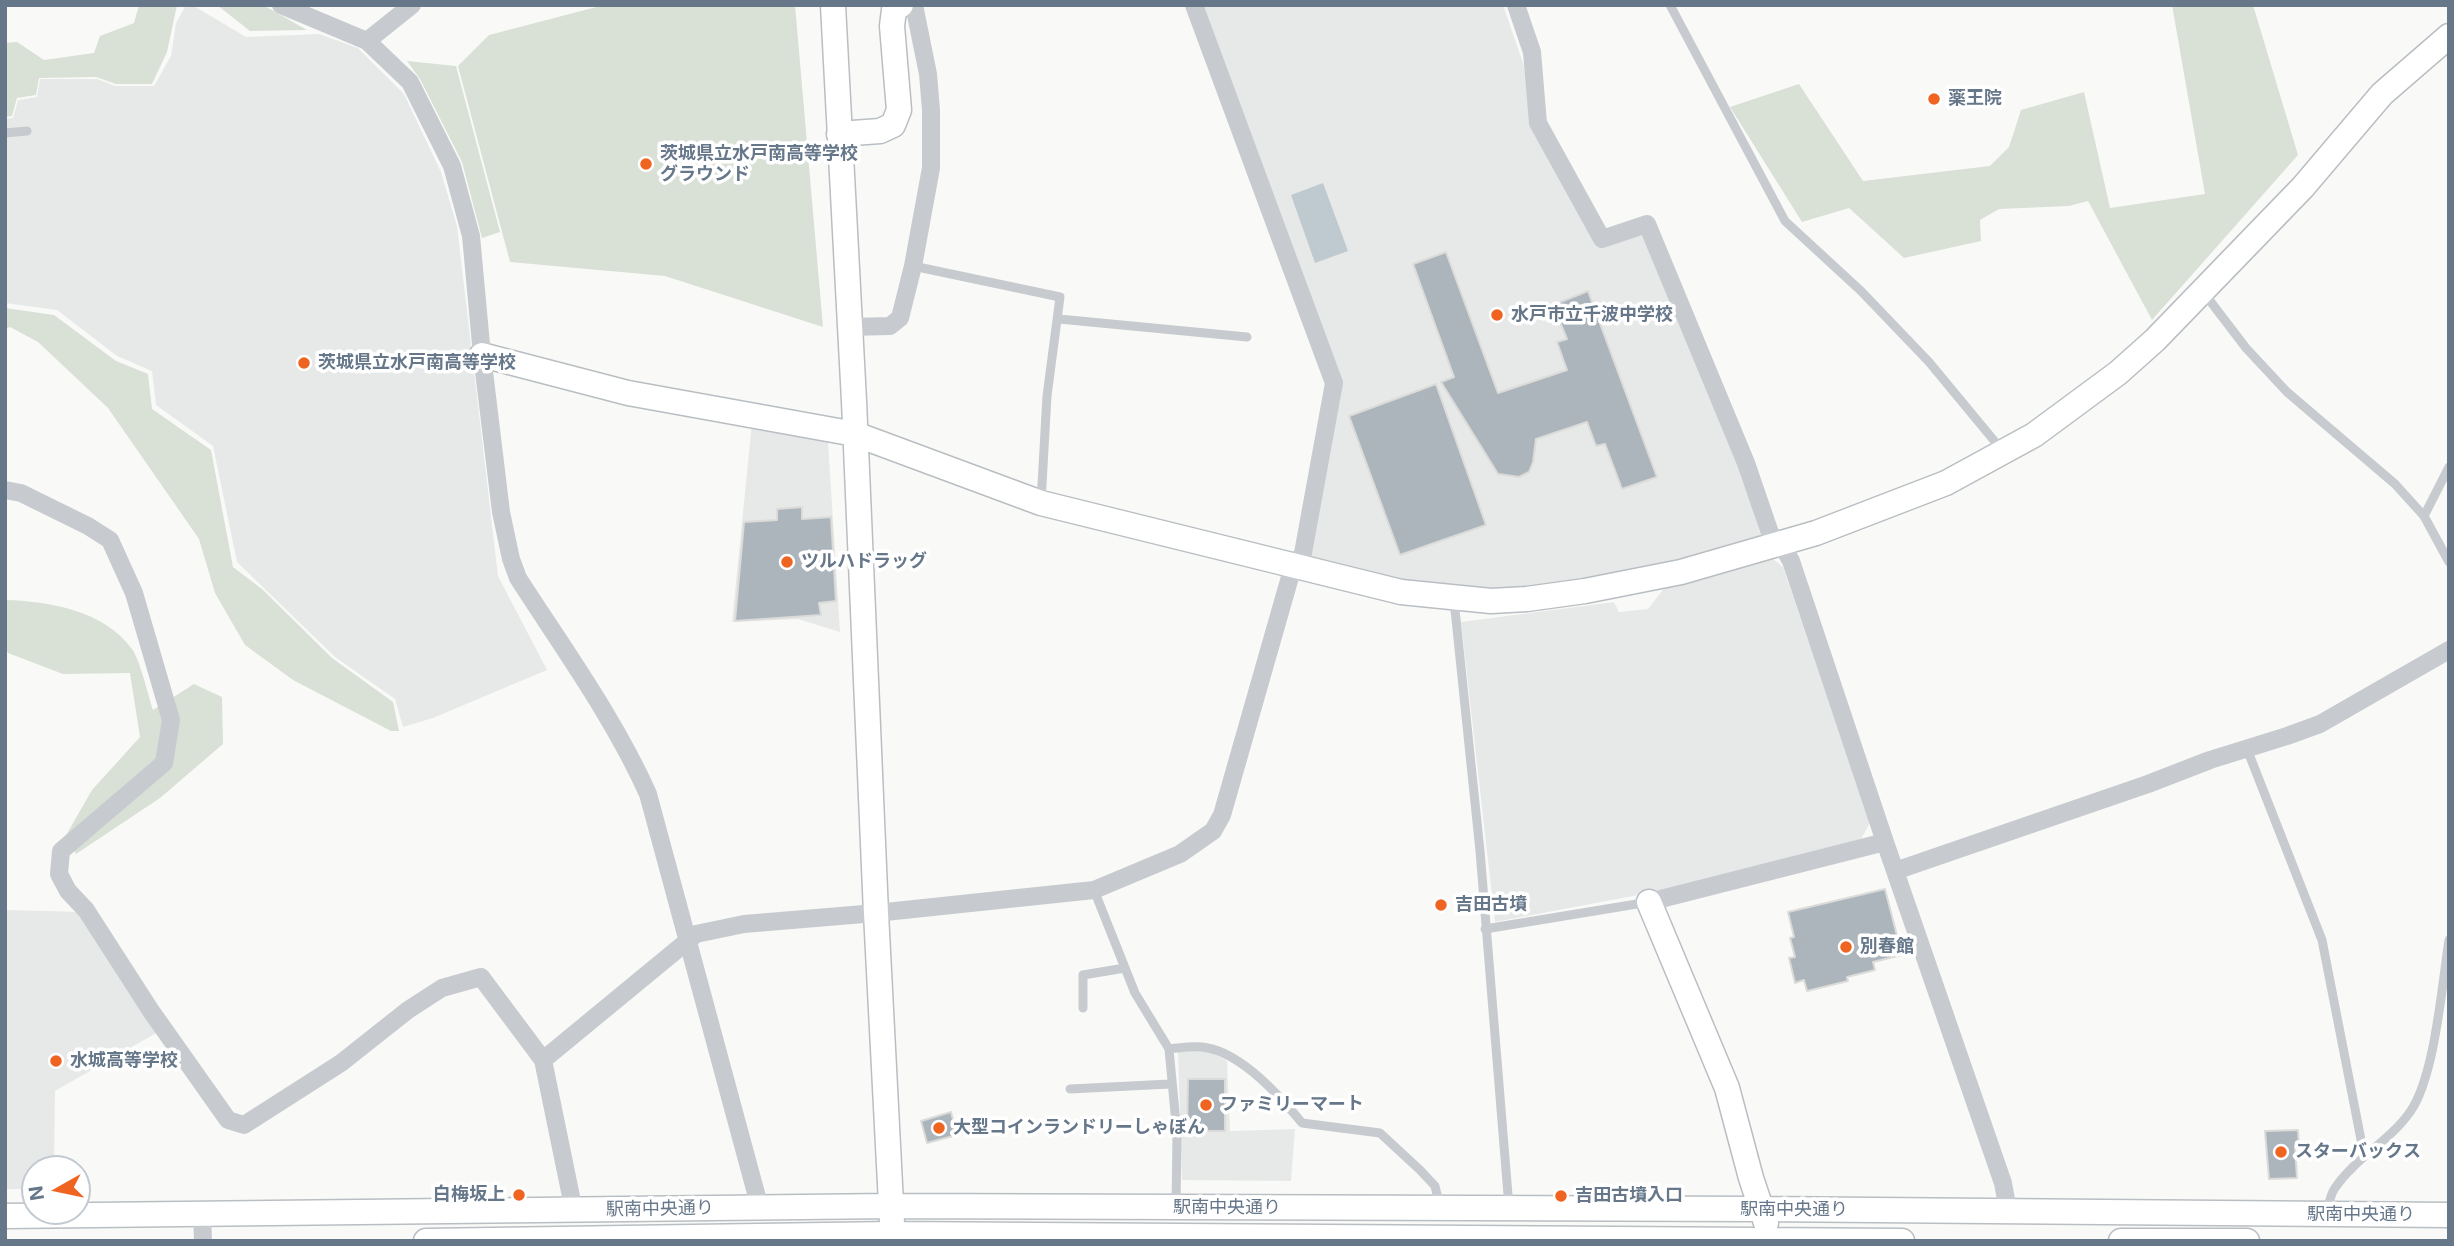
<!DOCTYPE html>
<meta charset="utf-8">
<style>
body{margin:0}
#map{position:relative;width:2454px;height:1246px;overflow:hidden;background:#f9faf7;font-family:Inter,sans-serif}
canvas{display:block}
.frame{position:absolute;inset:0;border:7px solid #66778a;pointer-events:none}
.north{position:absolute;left:21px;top:1155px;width:70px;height:70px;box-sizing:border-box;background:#fff;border:2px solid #c2c9d0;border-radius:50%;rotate:261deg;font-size:19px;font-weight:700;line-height:28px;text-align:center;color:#66778a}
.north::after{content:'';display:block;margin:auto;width:24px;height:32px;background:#f06421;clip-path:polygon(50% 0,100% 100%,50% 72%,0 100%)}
</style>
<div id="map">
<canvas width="2454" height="1246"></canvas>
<div class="frame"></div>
<div class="north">N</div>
</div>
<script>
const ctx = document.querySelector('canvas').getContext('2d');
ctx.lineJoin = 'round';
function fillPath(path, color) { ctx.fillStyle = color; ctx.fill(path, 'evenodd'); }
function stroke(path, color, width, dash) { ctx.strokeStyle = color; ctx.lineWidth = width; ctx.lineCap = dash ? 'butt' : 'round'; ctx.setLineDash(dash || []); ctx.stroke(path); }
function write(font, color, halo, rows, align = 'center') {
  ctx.font = font + ' Inter,"Noto Sans JP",sans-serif'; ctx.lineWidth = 7; ctx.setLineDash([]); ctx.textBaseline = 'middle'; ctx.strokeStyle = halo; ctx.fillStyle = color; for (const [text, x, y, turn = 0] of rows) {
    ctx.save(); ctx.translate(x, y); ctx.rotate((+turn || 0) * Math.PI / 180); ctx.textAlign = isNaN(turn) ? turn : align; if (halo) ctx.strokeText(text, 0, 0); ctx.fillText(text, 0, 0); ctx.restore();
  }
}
const built = new Path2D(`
 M186 5H192L246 37 319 34 358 48 404 94 441 172 457 226 498 576 547 670 433 718 403 727 395 699 335 657 237 562 213 446 156 405 152 371 117 356 57 310 5 303V119L13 118 18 100 37 97 40 79H97L115 86H154L171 56 176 23Z
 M1202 5H1503L1524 66 1530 124 1598 247 1636 231 1644 234 1737 459 1761 536 1754 543 1636 572 1537 589 1491 590 1383 579 1309 556 1340 381Z
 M752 423 828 441 840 632 798 619 732 622Z
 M1773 559 1783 567 1870 823 1861 839 1665 890 1495 922 1461 622 1614 602 1619 612 1648 609 1666 586Z
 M5 910 81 912 158 1032 55 1091 54 1169H35V1189H5Z
 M1207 1050 1227 1061 1230 1131 1295 1129 1291 1181 1182 1180 1178 1051Z`);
const green = new Path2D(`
 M139 5H177L167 52 152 84H116L96 77 39 78 36 95 17 98 12 116 5 117V43L17 42 44 60 94 53 100 36 134 23Z
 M217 5H263L307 30 250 31Z
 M604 5H795L823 327 665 276 510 262 458 66 489 35Z
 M2172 5H2253L2298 155 2152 320 2088 201 2069 206 1999 209 1980 220 1981 241 1904 258 1849 208 1802 222 1730 107 1799 84 1863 181 1990 166 2009 147 2021 110 2084 92 2110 208 2205 194Z
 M407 61 456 66 500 232 482 238 462 162 420 79Z
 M5 308 54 315 116 361 148 374 152 409 211 450 233 567 262 589 332 658 393 702 399 731H391L293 680 245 645 215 593 199 539 108 408 38 342 10 327 5 329Z
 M5 600C49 601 105 611 132 649 140 660 148 695 153 710L194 684 222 697 223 744 160 798 76 854 65 837 92 790 140 737 130 673 63 674 8 653 5 649Z`);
const water = new Path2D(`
 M1323 183 1348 251 1315 263 1291 195Z`);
const building = new Path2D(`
 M1446 252 1498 393 1567 370 1557 342 1567 339 1553 305 1588 291 1657 477 1622 489 1605 444 1596 446 1587 422 1536 439 1533 462 1529 472 1519 477 1498 474 1441 382 1454 377 1413 264Z
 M1436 384 1486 525 1400 555 1349 416Z
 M802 507V519L831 517 836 601 819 603 821 615 735 621 744 522 777 520V509Z
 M1885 889 1902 955 1873 962 1875 970 1847 977 1848 981 1807 991 1804 980 1795 983 1789 958 1795 957 1790 938 1794 937 1788 912Z
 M1188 1079H1225V1131H1187Z
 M951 1112 957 1135 927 1143 921 1121Z
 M2298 1130 2299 1146H2295L2297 1178 2269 1179 2265 1131Z`);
const lane = new Path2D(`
 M1670 5 1785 221 1861 291 1929 362 2001 449
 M5 133 27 131
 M913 266 1060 297 1047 396 1041 502
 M2204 293 2246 348 2287 392 2395 484 2424 516 2449 562
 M1059 319 1247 337
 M2424 516 2449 467
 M1454 600 1480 851 1509 1207
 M2247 749 2322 940 2364 1155
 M1094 890 1135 993 1169 1049 1177 1134 1176 1207
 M1485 929 1649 902
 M1083 1008V975L1125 968
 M1169 1049C1181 1048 1195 1045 1208 1048 1243 1055 1280 1096 1302 1123L1380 1133 1420 1170 1435 1186 1440 1207
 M1070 1089 1170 1084
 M2326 1213C2329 1205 2330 1195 2335 1188 2355 1158 2390 1141 2410 1112 2435 1077 2442 984 2449 940`);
const street = new Path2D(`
 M281 5 367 41 410 82 452 166 471 236 482 355 501 512 511 559 518 578C563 648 614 718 648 794L760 1208
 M1516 5 1532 52 1538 123 1602 239 1647 224 1746 463 1770 533 1781 544 1791 561 1885 842 2003 1183 2008 1211
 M367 41 412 5
 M850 327 890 326 900 318 913 266 931 168V110L928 74 914 5
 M5 490 21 493 88 526 110 540 134 593 171 720 164 763 61 851 59 874 68 891 86 910 151 1011 228 1120 244 1125 341 1063 408 1010 442 988 481 977 543 1060 574 1211
 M1895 871 2148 784 2210 760 2287 736 2320 724 2449 650
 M1649 902 1885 842
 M543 1060 696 934 744 924 876 913 1094 890 1180 854 1213 831 1222 815 1290 577 1303 553 1334 383 1194 5
 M202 1214 203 1241`);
const secondary = new Path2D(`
 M833 5 854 401 876 913 892 1223
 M839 134 880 131 893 125 899 110 892 26 894 10 901 5
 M482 355 628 393 855 434 1041 503 1401 592 1491 601 1527 599 1585 591 1681 572 1816 533 1946 483 2034 435 2118 373 2155 340 2303 187 2382 94 2449 36
 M1649 902 1727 1088 1751 1178 1766 1223
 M5 1216 891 1206 1760 1209 2449 1215
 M426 1241 892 1234 1902 1241
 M2121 1241H2247`);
const markers = [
 [1934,99,7,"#f06421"],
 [646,164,7,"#f06421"],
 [1497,315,7,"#f06421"],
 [304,363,7,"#f06421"],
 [787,562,7,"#f06421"],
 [1441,905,7,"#f06421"],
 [1846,947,7,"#f06421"],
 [56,1061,7,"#f06421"],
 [1206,1105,7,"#f06421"],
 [939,1128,7,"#f06421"],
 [2281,1152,7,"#f06421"],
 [519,1195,7,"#f06421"],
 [1561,1196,7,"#f06421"]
];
const poiNames = [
 ["薬王院",1948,99],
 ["茨城県立水戸南高等学校",660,154],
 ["グラウンド",660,175],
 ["水戸市立千波中学校",1511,315],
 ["茨城県立水戸南高等学校",318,363],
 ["ツルハドラッグ",801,562],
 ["吉田古墳",1455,905],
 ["別春館",1860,947],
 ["水城高等学校",70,1061],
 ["ファミリーマート",1220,1105],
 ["大型コインランドリーしゃぼん",953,1128],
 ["スターバックス",2295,1152],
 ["白梅坂上",505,1195,"right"],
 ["吉田古墳入口",1575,1196]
];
const streetNames = [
 ["駅南中央通り",1227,1208],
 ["駅南中央通り",660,1209,-1],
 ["駅南中央通り",1794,1210],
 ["駅南中央通り",2361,1215]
];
fillPath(built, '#e7e9e8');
fillPath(green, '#d9e0d6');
fillPath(water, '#bfcad0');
fillPath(building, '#adb5bc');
stroke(building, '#dbdcd9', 2);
stroke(secondary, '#b9bec3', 27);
stroke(lane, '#c7cacf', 9);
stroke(street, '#c7cacf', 18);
stroke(secondary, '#fff', 24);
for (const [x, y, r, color] of markers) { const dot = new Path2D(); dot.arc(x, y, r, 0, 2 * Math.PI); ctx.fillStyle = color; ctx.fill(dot); stroke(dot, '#fff', 2.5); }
write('bold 18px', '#66778a', '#fff', poiNames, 'left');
write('18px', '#66778a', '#fff', streetNames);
</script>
